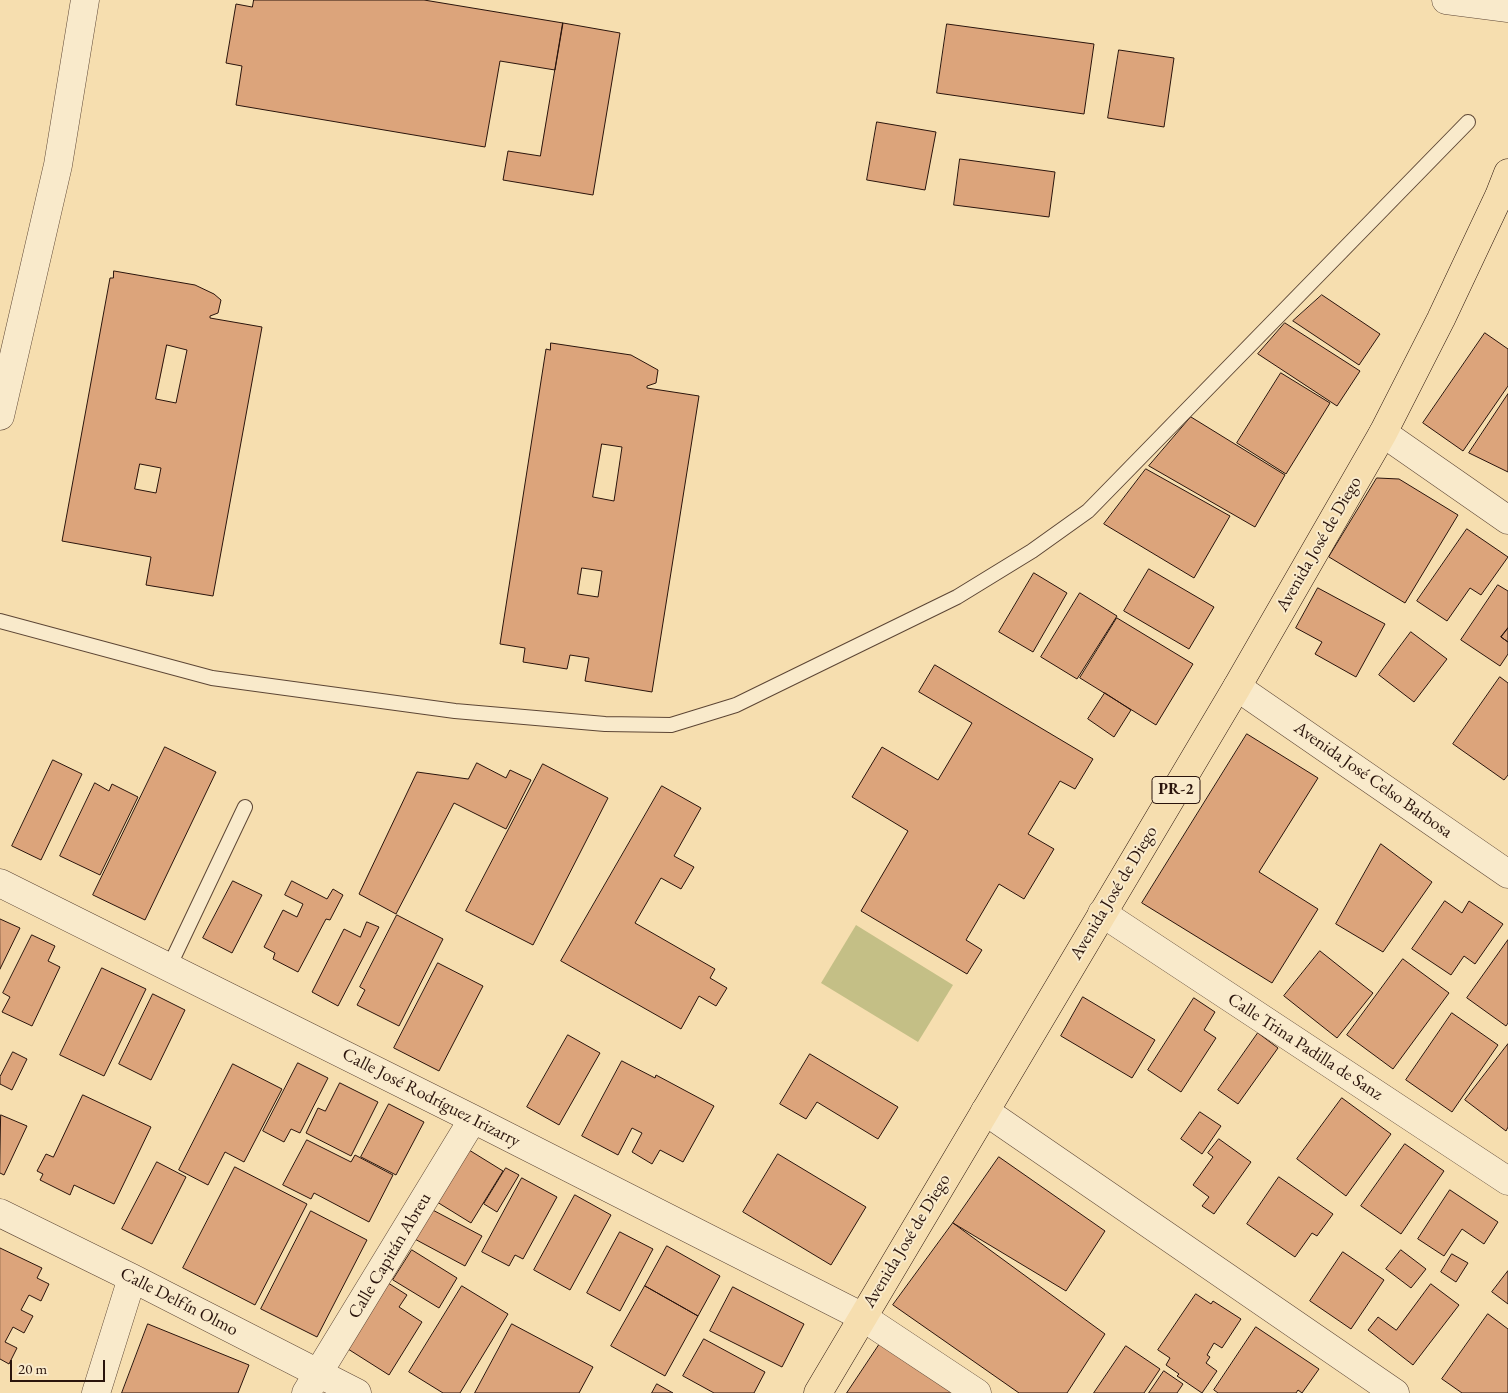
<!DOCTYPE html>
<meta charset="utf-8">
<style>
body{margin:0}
#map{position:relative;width:1508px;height:1393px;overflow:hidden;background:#f6deaf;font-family:"EB Garamond",serif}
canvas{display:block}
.scale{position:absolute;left:10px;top:1360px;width:95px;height:22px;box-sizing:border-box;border:2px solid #2a140c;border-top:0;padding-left:6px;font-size:15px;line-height:18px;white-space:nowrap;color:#2a140c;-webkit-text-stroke:4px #f9eacb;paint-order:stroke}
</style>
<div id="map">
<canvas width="1508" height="1393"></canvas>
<div class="scale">20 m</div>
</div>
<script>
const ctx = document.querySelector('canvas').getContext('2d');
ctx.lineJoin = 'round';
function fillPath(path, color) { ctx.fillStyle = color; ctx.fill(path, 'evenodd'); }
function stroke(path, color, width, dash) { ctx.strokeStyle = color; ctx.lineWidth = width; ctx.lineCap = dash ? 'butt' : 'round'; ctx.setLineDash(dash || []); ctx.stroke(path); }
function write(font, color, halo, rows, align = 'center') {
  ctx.font = font + ' "EB Garamond",serif'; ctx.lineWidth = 4; ctx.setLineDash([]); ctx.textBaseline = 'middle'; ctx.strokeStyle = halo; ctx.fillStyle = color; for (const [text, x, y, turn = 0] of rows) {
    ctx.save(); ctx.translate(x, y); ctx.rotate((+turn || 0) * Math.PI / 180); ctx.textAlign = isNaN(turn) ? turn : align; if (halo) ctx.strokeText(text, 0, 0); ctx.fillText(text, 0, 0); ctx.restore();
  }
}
const green = new Path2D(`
 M856 925 953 985 918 1042 821 983Z`);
const building = new Path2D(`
 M254 0H424L563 23 555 70 500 61 485 147 236 105 242 66 226 63 236 4 252 7Z
 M563 23 620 33 593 195 503 180 508 151 540 156Z
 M947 24 1094 44 1084 114 937 93Z
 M1119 50 1174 58 1164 127 1108 118Z
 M877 122 936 132 925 190 867 180Z
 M960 159 1055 172 1049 217 954 205Z
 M114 271 195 285 214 294 221 300 218 313 210 316V318L262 327 213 596 146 585 151 557 62 541 110 278H113ZM167 345 187 350 176 403 156 399ZM140 464 161 468 156 493 135 489Z
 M1322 295 1380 334 1359 365 1293 321Z
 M1285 323 1360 371 1337 406 1258 354Z
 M1485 333 1508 349V386L1463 451 1423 423Z
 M551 343 631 355 658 370 656 383 647 386V388L699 396 652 692 585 681 589 658 570 655 567 669 523 662 525 648 500 644 546 349 550 350ZM602 444 622 447 614 501 593 497ZM582 568 602 571 598 597 578 594Z
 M1281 373 1330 403 1286 474 1237 443Z
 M1508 394V472L1469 453Z
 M1191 417 1285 475 1255 527 1149 466Z
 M1146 469 1230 516 1194 578 1104 524Z
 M1377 478 1399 479 1458 515 1405 603 1329 557Z
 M1467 529 1508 557 1481 595 1470 588 1447 621 1417 601Z
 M1149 569 1214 607 1189 649 1124 611Z
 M1034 573 1067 593 1033 652 999 632Z
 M1498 585 1508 591V628L1501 637 1508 642V654L1500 666 1461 640Z
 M1318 588 1385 624 1356 677 1315 654 1322 642 1296 628Z
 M1080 593 1117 616 1077 679 1041 657Z
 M1117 618 1193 664 1156 725 1080 678Z
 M1508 628V642L1501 637Z
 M1411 632 1447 659 1414 702 1379 675Z
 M935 665 1093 759 1075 789 1060 781 1028 834 1054 849 1024 899 999 884 966 940 982 950 967 974 861 911 908 831 852 797 882 747 938 780 972 723 919 692Z
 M1500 677 1508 683V775L1504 780 1453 744Z
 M1105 693 1131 710 1114 737 1088 719Z
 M1247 734 1318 778 1259 872 1318 909 1272 983 1142 903Z
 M165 747 216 772 145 920 93 895Z
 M53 760 82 774 41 860 12 846Z
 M477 763 506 778 510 770 531 780 506 829 454 803 396 914 359 894 417 772 468 779Z
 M543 764 608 798 533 945 466 911Z
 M95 783 109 791 112 784 138 797 100 875 60 856Z
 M662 786 701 808 674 856 694 867 681 889 661 878 635 923 715 969 710 978 727 988 716 1006 699 996 681 1029 561 961Z
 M1381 844 1432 882 1383 952 1336 924Z
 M233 881 262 895 232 953 203 938Z
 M292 881 327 899 333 889 343 895 330 920 326 919 298 972 273 959 275 953 264 947 283 910 297 917 303 904 285 895Z
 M1445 901 1462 913 1469 901 1503 924 1475 964 1464 956 1451 975 1412 949Z
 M397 915 443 939 399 1026 357 1005 365 990 360 987Z
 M0 919 20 928 0 969Z
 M367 922 379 927 338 1006 312 992 344 929 360 937Z
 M32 935 55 946 48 961 60 967 32 1026 2 1012 10 997 3 993Z
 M1508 940V1023L1506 1026 1467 998Z
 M1320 951 1373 993 1337 1038 1284 996Z
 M1403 959 1449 993 1393 1069 1347 1035Z
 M438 963 483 986 439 1071 394 1048Z
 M102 968 146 989 104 1076 60 1055Z
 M153 994 185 1010 151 1080 119 1064Z
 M1083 997 1155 1040 1132 1078 1061 1036Z
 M1194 998 1215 1012 1204 1030 1216 1038 1181 1092 1148 1070Z
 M1452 1013 1498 1045 1452 1112 1406 1080Z
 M1258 1033 1278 1048 1238 1104 1218 1090Z
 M568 1035 600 1053 559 1125 527 1107Z
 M1508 1044V1127L1506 1131 1465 1100Z
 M13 1052 27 1059 12 1090 0 1084V1077Z
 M810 1054 898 1107 878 1139 817 1102 806 1119 780 1104Z
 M622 1061 655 1078 656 1075 714 1106 683 1162 660 1150 652 1164 632 1152 642 1133 632 1128 618 1155 582 1136Z
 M298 1063 328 1078 300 1133 291 1129 284 1142 263 1131Z
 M233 1064 282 1089 244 1162 225 1152 208 1185 179 1170Z
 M340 1083 378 1102 351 1156 306 1133 318 1108 325 1111Z
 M83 1095 151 1127 114 1204 74 1185 70 1195 40 1180 43 1174 37 1171 46 1154 53 1157Z
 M1342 1098 1391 1134 1346 1196 1297 1159Z
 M389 1104 424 1122 396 1175 361 1157Z
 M1200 1112 1221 1126 1202 1154 1181 1139Z
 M1 1115 27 1126 4 1175 0 1173Z
 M1219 1139 1251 1162 1214 1214 1202 1206 1209 1197 1193 1185 1213 1157 1208 1153Z
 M307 1140 351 1162 355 1155 393 1175 369 1222 314 1193 311 1199 283 1185Z
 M1405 1144 1444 1171 1401 1234 1361 1206Z
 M469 1150 503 1171 471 1223 437 1202Z
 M778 1154 866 1207 831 1265 743 1212Z
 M999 1157 1105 1231 1066 1291 953 1223Z
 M157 1162 186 1177 152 1244 122 1229Z
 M235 1167 307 1204 255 1305 183 1268Z
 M506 1168 519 1175 497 1212 484 1204Z
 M1279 1177 1333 1214 1317 1236 1312 1233 1295 1257 1247 1224Z
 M522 1178 557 1197 523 1259 515 1255 509 1266 482 1252Z
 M1450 1190 1498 1222 1484 1244 1462 1229 1444 1256 1418 1239Z
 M575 1195 611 1215 570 1290 534 1270Z
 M427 1207 482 1236 465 1266 411 1237Z
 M311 1211 367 1240 317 1337 261 1309Z
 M953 1223 1105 1334 1067 1393H1019L893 1305Z
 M620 1232 653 1249 620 1311 587 1293Z
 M667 1246 720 1276 698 1316 645 1286Z
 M0 1248 42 1268 37 1278 49 1284 41 1301 29 1295 21 1310 33 1316 24 1333 13 1327 5 1342 17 1348 9 1364 0 1359Z
 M412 1250 457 1278 439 1308 393 1280Z
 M1401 1250 1426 1269 1411 1288 1386 1269Z
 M1343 1252 1384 1280 1351 1329 1310 1301Z
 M1452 1254 1468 1263 1456 1282 1441 1272Z
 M1508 1271V1304L1492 1292Z
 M385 1281 407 1295 399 1307 422 1322 389 1375 348 1349Z
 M1431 1284 1459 1305 1413 1365 1368 1330 1378 1317 1396 1330Z
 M462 1286 508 1314 460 1393H443L409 1372Z
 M645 1286 698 1316 665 1376 611 1346Z
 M733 1287 804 1324 782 1367 710 1331Z
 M1196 1294 1211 1304 1213 1301 1241 1319 1222 1348 1214 1343 1207 1355 1210 1357 1206 1363 1217 1371 1202 1393 1177 1376 1179 1374 1166 1365 1170 1358 1158 1350Z
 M1488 1314 1508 1329V1393H1462L1442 1379Z
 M148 1324 249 1365 238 1393H122Z
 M512 1324 593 1367 579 1393H475Z
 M1256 1327 1319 1369 1302 1393 1298 1390 1296 1393H1218L1214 1390Z
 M704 1339 765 1372 754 1393H714L683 1376Z
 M881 1342 958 1393H847Z
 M1126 1346 1160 1369 1144 1393H1094Z
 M1164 1371 1183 1384 1177 1393H1149Z
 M657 1384 673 1393H652Z`);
const lane = new Path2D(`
 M0 621 212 678 455 711 605 724 671 725 736 705 957 597 1032 551 1088 511 1468 122
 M169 967 245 807`);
const street = new Path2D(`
 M1446 0 1508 8
 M0 416 58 165 85 0
 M1383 433 1508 520
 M1237 687 1508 874
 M0 883 473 1119 861 1316 977 1393
 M1102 913 1508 1181
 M985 1111 1395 1393
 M0 1213 132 1278 357 1393
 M96 1393 132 1278
 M306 1393 473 1119`);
const primary = new Path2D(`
 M818 1393 1237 687 1383 433 1441 319 1499 196 1508 173`);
const shields = [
 [1176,790,48]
];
const shieldNames = [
 ["PR-2",1176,790]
];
const streetNames = [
 ["Avenida José de Diego",1319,544,-60],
 ["Avenida José Celso Barbosa",1373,780,35],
 ["Avenida José de Diego",1114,893,-59],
 ["Calle Trina Padilla de Sanz",1305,1047,33],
 ["Calle José Rodríguez Irizarry",431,1098,27],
 ["Avenida José de Diego",907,1241,-59],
 ["Calle Capitán Abreu",390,1256,-59],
 ["Calle Delfín Olmo",179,1302,27]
];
fillPath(green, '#c4bf86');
fillPath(building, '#dca47b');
stroke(building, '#2a140c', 1);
stroke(lane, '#5d4635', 16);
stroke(street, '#5d4635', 29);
stroke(primary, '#2a140c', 29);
stroke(lane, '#f9eacb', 14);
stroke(street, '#f9eacb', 28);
stroke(primary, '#f6deaf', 28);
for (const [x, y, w] of shields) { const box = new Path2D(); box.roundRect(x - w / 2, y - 13.5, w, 27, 4); ctx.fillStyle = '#f9eacb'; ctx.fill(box); stroke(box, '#2a140c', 1); }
write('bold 16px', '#2a140c', null, shieldNames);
write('18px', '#2a140c', '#f9eacb', streetNames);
</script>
